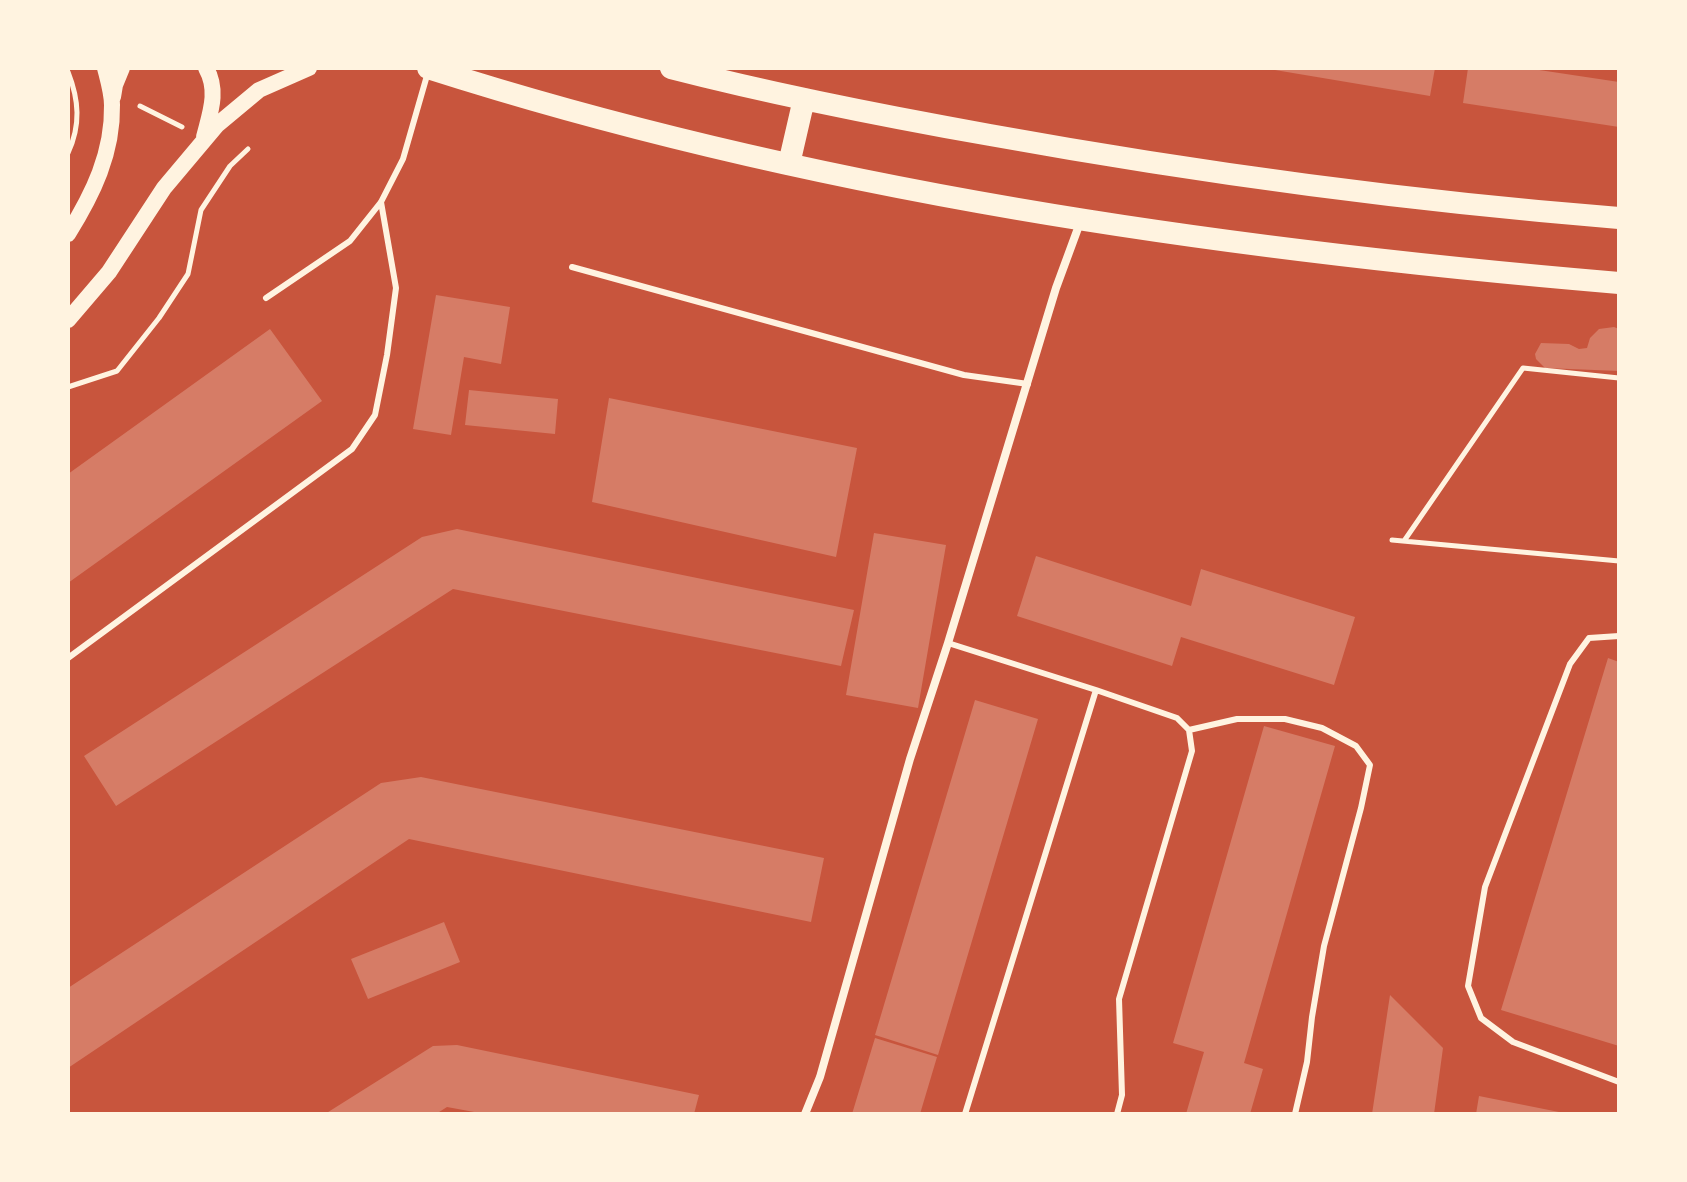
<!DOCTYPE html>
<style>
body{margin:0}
#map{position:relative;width:1687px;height:1182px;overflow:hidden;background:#c8553d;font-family:"Work Sans",sans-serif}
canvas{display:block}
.frame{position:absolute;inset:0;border:70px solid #fff3e0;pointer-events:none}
</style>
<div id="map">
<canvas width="1687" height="1182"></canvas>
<div class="frame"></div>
</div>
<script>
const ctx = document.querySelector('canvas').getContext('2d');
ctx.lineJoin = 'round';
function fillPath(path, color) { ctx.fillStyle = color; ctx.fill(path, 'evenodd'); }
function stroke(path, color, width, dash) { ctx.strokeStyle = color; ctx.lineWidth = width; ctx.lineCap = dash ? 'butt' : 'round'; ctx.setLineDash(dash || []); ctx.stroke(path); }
const building = new Path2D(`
 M1275 68H1435L1430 96 1275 70Z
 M1468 68H1526L1619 82V127L1463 103Z
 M436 295 510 307 501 364 464 357 451 435 413 429Z
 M1614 327 1619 329V371L1545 368 1536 359 1535 354 1541 343 1569 344 1579 349 1587 348 1590 338 1599 329Z
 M270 329 322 401 68 583V474Z
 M469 390 558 399 555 434 465 425Z
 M609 398 857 448 836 557 592 502Z
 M457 529 854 610 841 666 453 589 116 806 84 756 422 537Z
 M874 533 946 545 918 708 846 695Z
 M1036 556 1191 606 1201 569 1355 617 1334 685 1181 637 1172 666 1017 616Z
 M1608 658 1619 662V1046L1501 1010Z
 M975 700 1038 719 938 1055 875 1035Z
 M1264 726 1335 746 1244 1063 1263 1069 1250 1114H1186L1204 1052 1173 1043Z
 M421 777 824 858 811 922 409 839 68 1068V988L381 783Z
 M444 922 460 962 368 999 351 959Z
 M1390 995 1443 1048 1434 1114H1372Z
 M875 1038 937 1057 920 1114H852Z
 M457 1045 699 1095 694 1114H485L447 1107 436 1114H325L433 1046Z
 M1479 1096 1564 1113V1114H1476Z`);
const path = new Path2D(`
 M68 72C79 100 81 125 68 153
 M140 106 182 127
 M68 387 117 371 159 318 188 274 201 210 230 166 248 149
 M1392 540 1619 561
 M1404 541 1523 368 1619 378`);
const service = new Path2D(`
 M572 267 964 375 1028 384
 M266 298 350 241 381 202 403 159 428 72
 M1619 636 1589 638 1570 664 1485 887 1468 986 1481 1018 1513 1042 1619 1082
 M948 643 1096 690 1177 718 1189 730 1192 751 1119 999 1122 1095 1117 1114
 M68 658 352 449 375 415 387 355 396 288 381 202
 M1189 730 1237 719H1285L1322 728 1356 746 1370 765 1361 808 1324 946 1312 1017 1307 1062 1295 1114
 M965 1114 1096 690`);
const minor = new Path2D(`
 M805 1114 820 1077 910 759 948 643 1056 288 1081 220`);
const secondary = new Path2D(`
 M113 97 115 85 122 68
 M204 137C210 113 219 91 206 68
 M68 234C93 194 113 153 112 105 112 93 108 80 105 68
 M68 320 109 272 164 188 217 125 259 90 309 68`);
const trunk = new Path2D(`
 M428 68C813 191 1217 249 1619 283
 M671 68C776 95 883 116 990 135 1200 173 1407 201 1619 218
 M789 164 804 99`);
fillPath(building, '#d67c66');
stroke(path, '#fff3e0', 5);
stroke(service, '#fff3e0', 6);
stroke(minor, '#fff3e0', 8);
stroke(secondary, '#fff3e0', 16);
stroke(trunk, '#fff3e0', 22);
</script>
